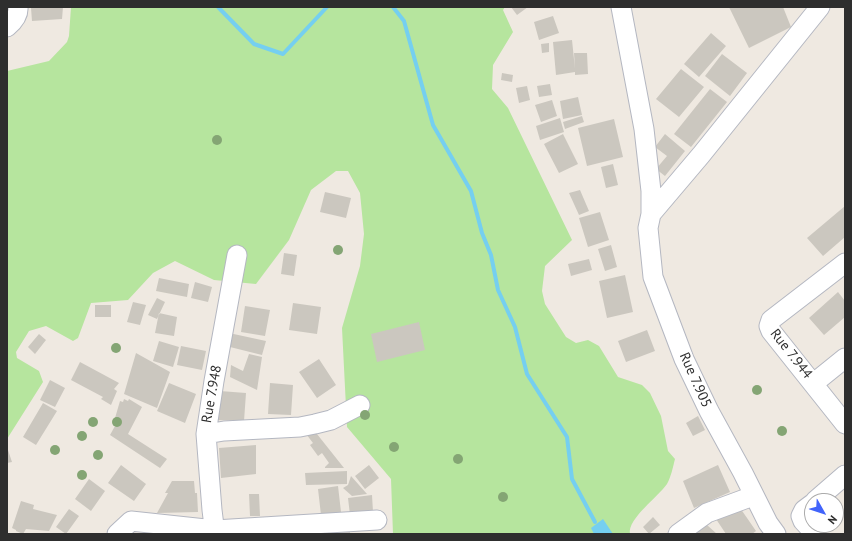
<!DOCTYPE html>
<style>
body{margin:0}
#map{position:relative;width:852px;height:541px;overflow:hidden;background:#efe9e1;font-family:"PT Sans",sans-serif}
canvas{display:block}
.frame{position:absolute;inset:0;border:8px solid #2e2e2e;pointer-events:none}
.north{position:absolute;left:804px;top:493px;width:40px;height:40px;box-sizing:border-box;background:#fff;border:1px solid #ababab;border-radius:50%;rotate:129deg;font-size:11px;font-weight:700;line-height:16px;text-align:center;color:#2e2e2e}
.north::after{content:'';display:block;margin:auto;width:14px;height:18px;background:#4264fb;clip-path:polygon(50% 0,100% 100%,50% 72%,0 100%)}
</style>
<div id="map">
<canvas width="852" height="541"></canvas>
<div class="frame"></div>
<div class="north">N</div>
</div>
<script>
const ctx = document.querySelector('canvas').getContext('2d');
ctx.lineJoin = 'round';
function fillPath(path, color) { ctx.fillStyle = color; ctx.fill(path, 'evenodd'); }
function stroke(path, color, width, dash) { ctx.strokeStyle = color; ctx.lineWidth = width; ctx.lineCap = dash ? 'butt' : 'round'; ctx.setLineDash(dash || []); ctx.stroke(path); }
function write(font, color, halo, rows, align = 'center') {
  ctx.font = font + ' "PT Sans",sans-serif'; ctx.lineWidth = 4; ctx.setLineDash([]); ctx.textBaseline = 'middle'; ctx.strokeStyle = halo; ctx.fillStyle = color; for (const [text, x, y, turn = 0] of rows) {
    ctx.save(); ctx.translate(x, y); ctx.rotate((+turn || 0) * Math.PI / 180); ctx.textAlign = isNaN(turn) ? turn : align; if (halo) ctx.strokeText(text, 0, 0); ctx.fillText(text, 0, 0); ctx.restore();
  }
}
const green = new Path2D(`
 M71 7H505L503 10 513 32 493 65 492 89 508 108 572 240 545 266 542 291 545 304 566 337 576 343 588 340 599 346 618 377 642 385 650 393 661 416 668 451 675 459C673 467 671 477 667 484 659 496 627 519 630 534H393L391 479 347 427 342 328 360 266 364 234 360 193 348 171H336L311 190 289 240 256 284 214 280 175 261 153 273 128 300 91 303 78 338 73 341 46 326 29 331 16 352 17 358 39 371 43 382 7 439V71L49 61 67 42 69 36Z`);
const water = new Path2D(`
 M603 519 613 534H594L591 528Z`);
const stream = new Path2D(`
 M218 7 254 44 283 54 327 7
 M393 7 404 21 433 125 471 191 482 233 491 255 498 290 515 327 527 374 567 437 572 479 595 522`);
const building = new Path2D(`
 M43 7H63L62 19 32 21 31 8Z
 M511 7H528L517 15Z
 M729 7H783L791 27 749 48Z
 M553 16 559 33 539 40 534 22Z
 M711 33 726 46 699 77 684 64Z
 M572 40 575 69 574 53H587L588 74 575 75V72L556 75 553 42Z
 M549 43V52L542 53 541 44Z
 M722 54 747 73 730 96 705 76Z
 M681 69 704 87 679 117 656 99Z
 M502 73 513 75 512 82 501 80Z
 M550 84 552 95 539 97 537 86Z
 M527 86 530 100 519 103 516 88Z
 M710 89 727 102 691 147 674 134Z
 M578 97 582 115 563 119 560 101Z
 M552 100 557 116 541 122 535 105Z
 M582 116 584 122 565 129 563 122Z
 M560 118 564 132 540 140 536 126Z
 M614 119 623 157 587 166 578 128Z
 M563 134 578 164 559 173 544 144Z
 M665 134 685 151 665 176 656 169 667 156 655 147Z
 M613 164 618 185 606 188 601 167Z
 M580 190 589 211 579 215 569 193Z
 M325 192 351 198 346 218 320 212Z
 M845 206V237L823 256 807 238Z
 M600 212 609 240 588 247 579 218Z
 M611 245 617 267 605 271 598 249Z
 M284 253 297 255 294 276 281 274Z
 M589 259 592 270 571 276 568 264Z
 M625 275 633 312 607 318 599 281Z
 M159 278 189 284 187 297 156 291Z
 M195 282 212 287 208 302 191 298Z
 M838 292 845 301V317L824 335 809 318Z
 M157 298 165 302 157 319 148 315Z
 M133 302 146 305 140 325 127 322Z
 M293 303 321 307 317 334 289 330Z
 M95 305H111V317H95Z
 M245 306 270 310 265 336 241 332Z
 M159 313 177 317 174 336 155 333Z
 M419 322 425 350 377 362 371 334Z
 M647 330 655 351 626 362 618 341Z
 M229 333 266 341 262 355 226 346Z
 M39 334 46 340 35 354 28 347Z
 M159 341 179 347 173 367 153 361Z
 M181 346 206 351 202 370 177 365Z
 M136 353 170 372 157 408 124 394Z
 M249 354 262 357 257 390 230 377 231 365 243 371Z
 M319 359 336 385 317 398 299 372Z
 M80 362 119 383 114 389 117 391 111 405 101 399 103 397 71 380Z
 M50 380 65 388 55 407 40 400Z
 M169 383 196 394 185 423 157 411Z
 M270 383 293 385 291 415 268 414Z
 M220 391 246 393 244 421 218 420Z
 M124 399 128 401 129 399 142 407 128 434 167 459 160 468 110 435 115 426 113 425 120 401 123 402Z
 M43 403 57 411 36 445 23 437Z
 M698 416 705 430 693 436 686 423Z
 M313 429 344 468H325V467L329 463 322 453 318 456 310 445 313 443 303 430Z
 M256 445V474L221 478 219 448Z
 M7 447 12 462 7 463Z
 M121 465 146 484 134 501 108 483Z
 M369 465 379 478 365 489 355 476Z
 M718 465 730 492 694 508 683 481Z
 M347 471V484L306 485 305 473Z
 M351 476 367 494 352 496 343 488 348 485Z
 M89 479 105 491 91 511 75 499Z
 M172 481H194L195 493H197L198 512 157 513 168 493H165Z
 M338 486 341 512 321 515 318 489Z
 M249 494H259L260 516H250Z
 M372 495 373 512 350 515 348 498Z
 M21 501 34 505 33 509 57 515 49 531 26 529 23 534 16 531V530L12 528Z
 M736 502 756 531 752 534H726L714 516Z
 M69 509 79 516 66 534 56 527Z
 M697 516 717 534H681Z
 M653 517 660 525 649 534 643 527Z
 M350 532V534H319V533Z`);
const minor = new Path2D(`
 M621 7 644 129 651 191V214L648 228 653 277 684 359 709 411 743 473 768 523 776 534
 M7 27C13 22 19 16 18 7
 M651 214 701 155 820 7
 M845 263 771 320 769 326 771 331 845 424
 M814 383 845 358
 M206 434 224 431 300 427 315 424 331 420 360 405
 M815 501 845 475
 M812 504 804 510 801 516 803 521 815 534
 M117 534 131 521 215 530 377 520
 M215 534 212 510 206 434 214 381 237 255
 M678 534 707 513 753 496`);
const trees = [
 [217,140],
 [338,250],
 [116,348],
 [757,390],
 [365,415],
 [93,422],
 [117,422],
 [782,431],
 [82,436],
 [394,447],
 [55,450],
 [98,455],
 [458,459],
 [82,475],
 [503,497]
];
const streetNames = [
 ["Rue 7.944",791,354,52],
 ["Rue 7.905",695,380,66],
 ["Rue 7.948",212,394,-80]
];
fillPath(green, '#b6e59e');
fillPath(water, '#75cff0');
stroke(stream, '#75cff0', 4);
fillPath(building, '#cbc7bf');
stroke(minor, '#b4b7c1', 21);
stroke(minor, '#fff', 19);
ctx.fillStyle = '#84a574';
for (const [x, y] of trees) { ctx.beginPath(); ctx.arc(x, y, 5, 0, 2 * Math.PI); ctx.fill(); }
write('14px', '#2e2e2e', '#fff', streetNames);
</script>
